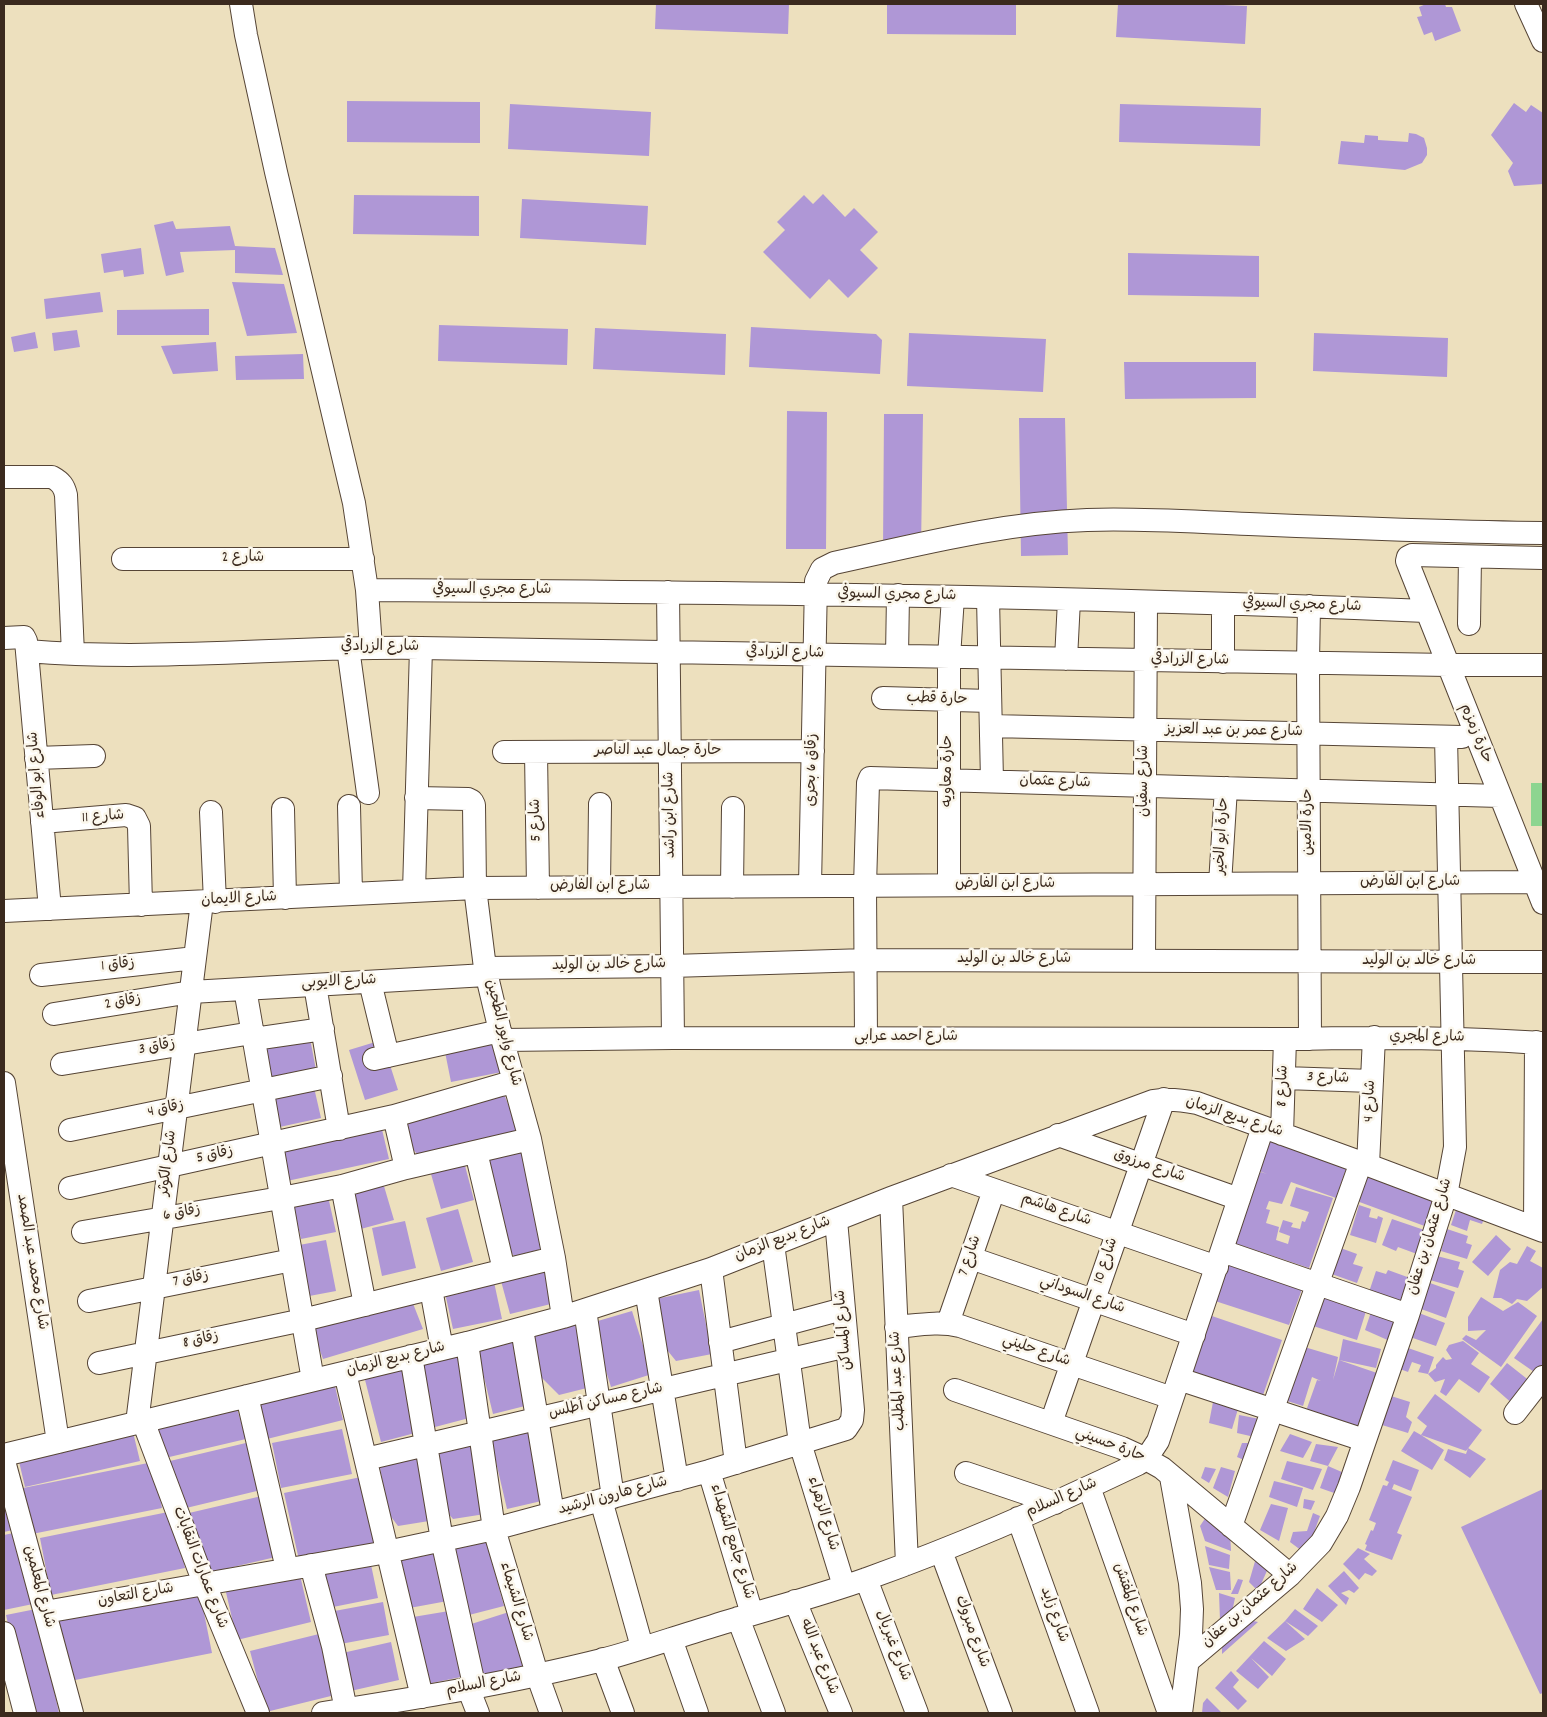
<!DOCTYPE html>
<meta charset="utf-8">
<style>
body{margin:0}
#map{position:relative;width:1547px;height:1717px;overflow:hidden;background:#ede0be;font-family:Dekko,sans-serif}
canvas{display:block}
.frame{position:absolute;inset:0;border:5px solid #3b2a1e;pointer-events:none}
</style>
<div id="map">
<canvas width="1547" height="1717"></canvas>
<div class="frame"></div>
</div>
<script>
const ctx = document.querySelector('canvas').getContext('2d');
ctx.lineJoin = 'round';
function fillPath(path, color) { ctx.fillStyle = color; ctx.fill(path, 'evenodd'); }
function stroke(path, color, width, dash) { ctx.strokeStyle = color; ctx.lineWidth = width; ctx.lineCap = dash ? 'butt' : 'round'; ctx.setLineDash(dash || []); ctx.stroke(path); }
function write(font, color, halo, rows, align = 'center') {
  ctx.font = font + ' Dekko,"Playpen Sans Arabic",sans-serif'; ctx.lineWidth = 5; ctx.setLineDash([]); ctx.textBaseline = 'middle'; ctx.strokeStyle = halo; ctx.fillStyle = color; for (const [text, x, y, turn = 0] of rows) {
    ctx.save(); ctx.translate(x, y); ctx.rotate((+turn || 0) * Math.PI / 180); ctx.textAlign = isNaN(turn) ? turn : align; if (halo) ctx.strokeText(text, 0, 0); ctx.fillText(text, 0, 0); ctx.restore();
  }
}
const green = new Path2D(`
 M1531 783H1543V826H1531Z`);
const building = new Path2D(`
 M656 4H789L788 34 655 29Z
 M887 4H1016V35L887 34Z
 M1118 4H1200L1247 6 1245 44 1116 37Z
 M1426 4H1445L1446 7H1452L1461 31 1435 41 1432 32 1424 35 1417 17 1422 16 1419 7Z
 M347 101 480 102V143L347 142Z
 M1514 103 1526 112 1531 105 1543 113V184L1514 186 1508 171 1513 163 1491 135Z
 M510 104 651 112 649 156 508 149Z
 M1120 104 1261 108 1260 146 1119 142Z
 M1409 133 1416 134 1424 138 1427 148V155L1422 163 1405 170 1338 164 1341 141 1364 143 1365 135 1378 136V140L1408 142Z
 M823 194 845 217 854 208 878 232 860 250 878 268 848 298 829 279 810 299 763 252 785 230 777 222 804 195 813 204Z
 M354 195 479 196V236L353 234Z
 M522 199 648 206 646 245 520 238Z
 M173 221 176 229 230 226 235 246 275 248 283 275 235 273V250L180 252 184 272 166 276 154 225Z
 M141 248 144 274 124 277 123 270 104 273 101 254Z
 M1128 253 1259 256V297L1128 295Z
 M232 282 284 284 297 333 247 336Z
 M100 292 103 312 46 319 44 299Z
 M209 309V335H117V310Z
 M439 325 568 329 567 365 438 361Z
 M751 327 876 334 882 340 880 374 749 367Z
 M595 328 726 334 725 375 593 369Z
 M77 330 80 347 54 351 52 333Z
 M35 332 38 348 14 352 11 337Z
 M909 333 1046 339 1043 392 907 386Z
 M1314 333 1448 338 1447 377 1313 371Z
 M216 342 218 371 173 374 161 346Z
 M303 354 304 379 236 380 235 356Z
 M1124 362H1256V398L1125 399Z
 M787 411 827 412 826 549H786Z
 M884 414H923L921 549H883Z
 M1019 418H1065L1068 555 1021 556Z
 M309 1033 316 1070 262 1079 256 1041Z
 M494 1037 502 1072 451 1082 444 1047Z
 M382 1040 398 1090 365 1100 349 1050Z
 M313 1083 321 1118 275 1128 267 1093Z
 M501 1087 523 1140 422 1160 407 1142 402 1122Z
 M380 1121 389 1159 287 1181 279 1144Z
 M1269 1136 1348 1163 1336 1198 1291 1182 1282 1204 1269 1201 1266 1209 1270 1210 1266 1223 1279 1227 1276 1240 1288 1244 1290 1236 1279 1232 1283 1220 1293 1223 1291 1227 1300 1229 1302 1221 1305 1222 1309 1212 1290 1206 1296 1187 1333 1198 1309 1268 1231 1242 1247 1198 1251 1200 1257 1177 1261 1172 1267 1174 1257 1170Z
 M520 1148 545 1248 514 1256 505 1244 484 1157Z
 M463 1158 474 1200 441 1209 429 1167Z
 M1366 1168 1442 1196 1430 1228 1354 1200Z
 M381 1176 394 1220 357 1230 344 1187Z
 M327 1192 336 1232 301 1239 292 1200Z
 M1458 1204 1486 1213 1482 1224 1470 1220 1467 1231 1451 1225Z
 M1359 1205 1371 1209 1369 1217 1377 1219 1378 1216 1383 1218 1376 1243 1350 1235Z
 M458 1209 473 1262 441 1271 426 1218Z
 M1392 1219 1433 1233 1425 1257 1398 1247 1396 1251 1382 1245Z
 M405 1221 416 1268 382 1276 372 1228Z
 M1447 1229 1468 1236 1466 1243 1472 1245 1467 1259 1441 1251Z
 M1496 1235 1511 1249 1488 1276 1472 1262Z
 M326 1240 336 1291 304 1297 294 1246Z
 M1335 1246 1357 1254 1353 1264 1363 1267 1357 1283 1326 1272Z
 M1527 1246 1536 1251 1530 1261 1543 1268V1287L1527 1301 1517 1299 1512 1304 1501 1298H1493L1500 1270 1510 1262 1517 1264Z
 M1437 1256 1460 1262 1458 1269 1464 1271 1458 1288 1430 1280Z
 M1225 1263 1302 1289 1289 1325 1212 1300Z
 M546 1269 555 1303 510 1314 501 1281Z
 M1388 1270 1410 1278 1401 1303 1369 1292 1376 1271 1386 1274Z
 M494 1282 502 1319 453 1329 445 1293Z
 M1430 1283 1455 1292 1446 1318 1421 1309Z
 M699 1290 712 1354 676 1361 659 1340 651 1300Z
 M1320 1294 1367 1308 1357 1340 1310 1325Z
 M1481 1297 1503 1311 1518 1302 1537 1316 1501 1367 1462 1339 1466 1335 1476 1340 1486 1330 1468 1331V1317Z
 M412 1301 423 1329 323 1359 311 1326Z
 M632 1311 652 1374 611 1387 591 1323Z
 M1371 1312 1402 1322 1392 1342 1365 1330Z
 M1419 1313 1445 1323 1436 1346 1410 1337Z
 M1209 1315 1282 1340 1261 1401 1188 1376Z
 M1543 1319V1365L1537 1374 1514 1358Z
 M574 1321 591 1387 559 1395 538 1374 527 1333Z
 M513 1337 529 1405 493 1414 476 1345Z
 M1343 1339 1381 1349 1376 1368 1339 1360Z
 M1463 1341 1479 1353 1471 1364 1490 1377 1479 1393 1459 1379 1446 1396 1440 1392 1445 1379 1435 1382 1428 1374 1418 1372 1421 1365 1412 1362 1408 1372 1400 1369 1408 1348 1434 1357 1428 1374 1436 1368V1365L1443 1357 1446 1360 1452 1359 1446 1350 1449 1345Z
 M1301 1346 1338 1357 1333 1380 1339 1360 1377 1373 1359 1429 1306 1411 1317 1380 1321 1381 1312 1377 1303 1406 1284 1400Z
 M456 1350 473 1417 435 1427 417 1360Z
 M1507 1363 1531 1382 1514 1405 1490 1384Z
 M402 1366 419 1432 381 1442 364 1376Z
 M334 1382 343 1420 267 1439 258 1400Z
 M1435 1394 1482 1430 1466 1451 1421 1435 1444 1450 1432 1470 1401 1451 1414 1431 1421 1435 1427 1426 1417 1418Z
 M1391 1396 1410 1402 1406 1417 1412 1422 1408 1433 1382 1425Z
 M1213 1402 1238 1409 1232 1429 1209 1423Z
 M236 1405 246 1439 165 1458 157 1423Z
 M1239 1415 1265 1420 1259 1438 1237 1433Z
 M533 1427 550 1499 507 1509 490 1436Z
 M132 1428 140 1461 25 1487 17 1453Z
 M342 1429 352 1474 281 1488 272 1443Z
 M1290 1434 1312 1442 1303 1458 1280 1451Z
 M250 1442 261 1490 182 1509 170 1461Z
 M473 1443 485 1514 453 1519 443 1507 433 1450Z
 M1242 1443H1256L1249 1462 1237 1457Z
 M1316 1444 1338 1447 1328 1466 1310 1461Z
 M1468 1448 1486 1459 1470 1478 1444 1460 1448 1449 1466 1454Z
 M417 1456 429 1521 398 1526 389 1514 379 1463Z
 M1393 1460 1419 1470 1411 1491 1394 1484 1392 1489 1412 1497 1397 1533 1402 1535 1392 1560 1365 1550 1367 1545 1365 1544 1371 1530 1373 1531 1376 1523 1369 1520 1383 1485 1387 1486 1389 1482 1385 1480Z
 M1287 1461 1322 1469 1313 1490 1281 1479Z
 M153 1462 162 1508 32 1534 23 1488Z
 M1328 1466 1344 1473 1337 1494 1320 1488Z
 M1205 1467 1216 1469 1209 1483 1201 1478Z
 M1221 1467 1235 1471 1228 1497 1213 1488Z
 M361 1477 376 1543 299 1560 284 1493Z
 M4 1480 17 1529 4 1532Z
 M1274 1481 1303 1488 1297 1507 1269 1497Z
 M1543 1489V1693L1540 1694 1461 1527Z
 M266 1495 280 1556 203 1574 189 1513Z
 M1304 1499 1315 1501 1311 1510 1303 1508Z
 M1271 1504 1288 1508 1279 1541 1260 1530Z
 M173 1511 185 1568 51 1595 40 1538Z
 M1313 1513 1320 1516 1306 1554 1290 1542 1293 1532 1307 1531Z
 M1206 1517 1230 1532 1231 1551 1205 1541 1200 1526Z
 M18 1532 33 1604 4 1610V1535Z
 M485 1537 504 1606 469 1615 450 1546Z
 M1205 1546 1230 1555 1229 1569 1209 1565Z
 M1358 1548 1370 1554 1364 1559 1377 1571 1372 1576 1365 1573 1359 1580 1343 1564Z
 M436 1549 453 1600 404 1609 392 1558Z
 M1256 1558 1270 1564 1258 1591 1249 1582Z
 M370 1560 378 1598 328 1608 320 1570Z
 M1209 1567 1230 1572 1231 1590H1216Z
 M299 1571 311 1622 237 1640 225 1588Z
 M1344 1571 1359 1588 1354 1593 1349 1590 1341 1593 1349 1598 1346 1605 1328 1586Z
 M1238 1579 1243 1580 1238 1594H1231Z
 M199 1588 212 1653 70 1681 57 1616Z
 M1317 1588 1338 1605 1322 1622 1303 1609Z
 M1219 1593 1235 1598 1231 1617 1220 1621Z
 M383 1602 389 1635 335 1645 329 1612Z
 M36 1609 59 1713H28L6 1615Z
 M1295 1609 1318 1626 1308 1636 1285 1621Z
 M449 1611 466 1676 427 1684 407 1618Z
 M509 1612 527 1670 483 1684 465 1626Z
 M1244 1619 1258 1622 1222 1654V1635Z
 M1285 1621 1305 1639 1286 1651 1267 1638Z
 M319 1634 335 1695 266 1712 250 1651Z
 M1264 1641 1286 1659 1272 1676 1251 1658 1269 1677 1258 1689 1236 1671Z
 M391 1642 399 1680 346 1692 338 1654Z
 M1231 1671 1239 1680 1233 1687 1247 1701 1238 1710 1215 1688Z
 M1207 1698 1222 1713H1202L1203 1703Z`);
const minor = new Path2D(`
 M241 4 246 35 276 172 354 503 367 590 371 648
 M1526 4 1543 41
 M4 477H52C61 482 64 486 66 495L73 654
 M1543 558 1412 555 1408 557 1407 561 1543 903
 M123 559H363
 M367 590C720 592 1073 596 1426 611
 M668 592 673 1038
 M988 598 992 781
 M1309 606 1308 663 1310 1039
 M1469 624 1470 557
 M4 638 24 637 26 641 50 909
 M348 648 368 793
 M27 651C158 662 289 646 420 648 762 653 1105 660 1448 665H1543
 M897 656 898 595
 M1066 659 1069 600
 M1223 662V604
 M883 698 990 701
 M991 726 1462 737
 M504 752 813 751
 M536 752 538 888
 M36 758 94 756
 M416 798 468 799 472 801 474 805 475 888 485 968 500 1031 530 1139 554 1258 563 1317
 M349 806 351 894
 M283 809 285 898
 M211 812 215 902
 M42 822 126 815 135 818 139 826 141 905
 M1220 884 1226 788
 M949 885V657L953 597
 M810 886 816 581 822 569 834 563C917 545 1001 523 1087 520 1141 518 1195 522 1249 524 1347 528 1445 532 1543 533
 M599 887 600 804
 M732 887 733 808
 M414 891 421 648
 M4 911 475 888 1535 882
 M1144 961 1146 602
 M485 968 672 966 866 960 1543 962
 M41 975 195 958
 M370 982 388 1056
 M315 985 339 1129
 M245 989 313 1380
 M54 1014 191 992 486 975
 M866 1038 865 886 868 783 870 778 1500 796
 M254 1039 323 1029
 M503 1040 673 1038 1285 1039C1371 1037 1457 1037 1543 1043
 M374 1059 500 1031
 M62 1064 252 1033
 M1284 1078 1372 1081
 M4 1083 58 1442
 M394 1116 406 1168
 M70 1130 331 1076
 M1282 1134 1285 1039
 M1058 1135 1239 1199
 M476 1152 504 1270
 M1368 1165 1374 1037
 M951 1175 1217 1267
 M342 1186 365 1305
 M70 1188 394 1116 501 1085 514 1082
 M891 1198 907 1564
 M1535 1227 1536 1042
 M83 1232 292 1196 342 1186 406 1168 530 1139
 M773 1244 800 1443 844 1586
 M1222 1251 1408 1315
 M971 1258 1194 1335
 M711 1269 736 1463
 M431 1289 442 1349
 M646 1290 677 1480
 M89 1301 292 1260
 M585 1310 613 1497
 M948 1323 994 1190
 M896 1327C918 1325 939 1321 960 1326L1172 1398
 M522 1329 553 1513
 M720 1342 843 1309
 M467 1343 494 1529 537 1674 551 1713
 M411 1356 442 1540 475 1689
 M99 1363 303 1320 554 1258
 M345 1373 422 1697
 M1179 1379 1364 1440
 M955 1390 1122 1448 1146 1459 1162 1468 1290 1575
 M247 1396 287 1569
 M1515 1413 1543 1377
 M143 1421 201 1575 258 1713
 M137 1423 202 902
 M1051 1423 1164 1099
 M4 1455 467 1343 563 1317 711 1269 891 1198 1153 1101C1168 1098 1182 1100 1197 1103L1368 1165 1543 1231
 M366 1459 847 1346
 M4 1461 72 1713
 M709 1471 752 1614
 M966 1473 1055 1503
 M1171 1477 1190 1583 1192 1609 1191 1635 1181 1713
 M1089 1487 1169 1713
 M601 1500 642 1647
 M1018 1518 1088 1713
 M1231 1526 1361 1162
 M941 1551 1001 1713
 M311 1565 333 1646 346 1710
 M866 1579 917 1713
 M795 1601 841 1713
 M45 1612 387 1552 494 1529 709 1471 846 1429 852 1420 853 1410 836 1220
 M738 1618 774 1713
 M4 1633 25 1713
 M671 1639 697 1713
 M603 1659 623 1713
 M1188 1661 1290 1575 1321 1543 1337 1516 1349 1487 1408 1315 1446 1195 1455 1147 1446 737
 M469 1690 478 1713
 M323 1713C417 1698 510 1683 602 1660 639 1650 676 1637 713 1626 764 1610 819 1596 869 1578 961 1545 1050 1506 1138 1464L1146 1459 1158 1441 1263 1127`);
const streetNames = [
 ["شارع 2",243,559],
 ["شارع مجري السيوفي",492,591],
 ["شارع مجري السيوفي",897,596,1],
 ["شارع مجري السيوفي",1302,606,2],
 ["شارع الزرادقي",380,648],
 ["شارع الزرادقي",785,654,1],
 ["شارع الزرادقي",1190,661,1],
 ["حارة قطب",937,700,2],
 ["شارع عمر بن عبد العزيز",1234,732,1],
 ["حارة زمزم",1475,734,68],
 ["حارة جمال عبد الناصر",658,752],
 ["زقاق 6 بحرى",813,770,-89],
 ["حارة معاويه",949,771,-90],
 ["شارع ابو الوفاء",38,775,-95],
 ["شارع سفيان",1145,781,-90],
 ["شارع عثمان",1055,783,2],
 ["شارع ابن راشد",671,815,-91],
 ["شارع 11",103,818,-4],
 ["شارع 5",537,820,-91],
 ["حارة الامين",1309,822,-90],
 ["حارة ابو الخير",1223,836,-87],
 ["شارع ابن الفارض",1410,883],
 ["شارع ابن الفارض",1005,885],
 ["شارع ابن الفارض",600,887],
 ["شارع الايمان",239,900,-3],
 ["شارع خالد بن الوليد",1014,960],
 ["شارع خالد بن الوليد",1419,962],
 ["زقاق 1",118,966,-6],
 ["شارع خالد بن الوليد",609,966,-1],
 ["شارع الايوبى",339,983,-3],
 ["زقاق 2",123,1003,-9],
 ["شارع وابور الطحين",502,1033,76],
 ["شارع احمد عرابى",906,1038],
 ["شارع المجري",1427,1038,1],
 ["زقاق 3",157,1048,-10],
 ["شارع 3",1328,1079,2],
 ["شارع 8",1284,1086,-88],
 ["شارع 4",1371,1101,-87],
 ["زقاق 4",166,1110,-12],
 ["شارع بديع الزمان",1234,1118,18],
 ["زقاق 5",215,1156,-12],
 ["شارع الكوثر",169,1163,-83],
 ["شارع مرزوق",1149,1167,19],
 ["شارع هاشم",1056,1211,19],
 ["زقاق 6",182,1214,-10],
 ["شارع عثمان بن عفان",1431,1237,-73],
 ["شارع بديع الزمان",783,1240,-21],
 ["شارع 7",971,1256,-71],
 ["شارع 10",1107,1261,-71],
 ["شارع محمد عبد الصمد",31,1262,81],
 ["زقاق 7",191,1280,-11],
 ["شارع السوداني",1082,1296,19],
 ["شارع المساكن",845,1330,-95],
 ["زقاق 8",201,1341,-12],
 ["شارع حليني",1036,1352,19],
 ["شارع بديع الزمان",396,1360,-14],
 ["شارع عبد المطلب",899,1381,-93],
 ["شارع مساكن أطلس",606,1402,-13],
 ["حارة حسيني",1110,1446,21],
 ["شارع هارون الرشيد",613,1497,-15],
 ["شارع السلام",1062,1499,-24],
 ["شارع الزهراء",822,1514,73],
 ["شارع جامع الشهداء",731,1542,73],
 ["شارع عمارات النقابات",199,1568,69],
 ["شارع المعلمين",38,1587,75],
 ["شارع التعاون",136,1596,-10],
 ["شارع المفتش",1129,1600,71],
 ["شارع الشيماء",515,1602,73],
 ["شارع عثمان بن عفان",1251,1606,-41],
 ["شارع زايد",1053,1615,70],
 ["شارع مبروك",971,1632,70],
 ["شارع غبريال",892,1646,69],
 ["شارع عبد الله",818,1657,68],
 ["شارع السلام",484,1685,-11]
];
fillPath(green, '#8dd590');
fillPath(building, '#af97d6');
stroke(minor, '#564536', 24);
stroke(minor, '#fff', 22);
write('15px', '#3b2a1e', '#fbf7ec', streetNames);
</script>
